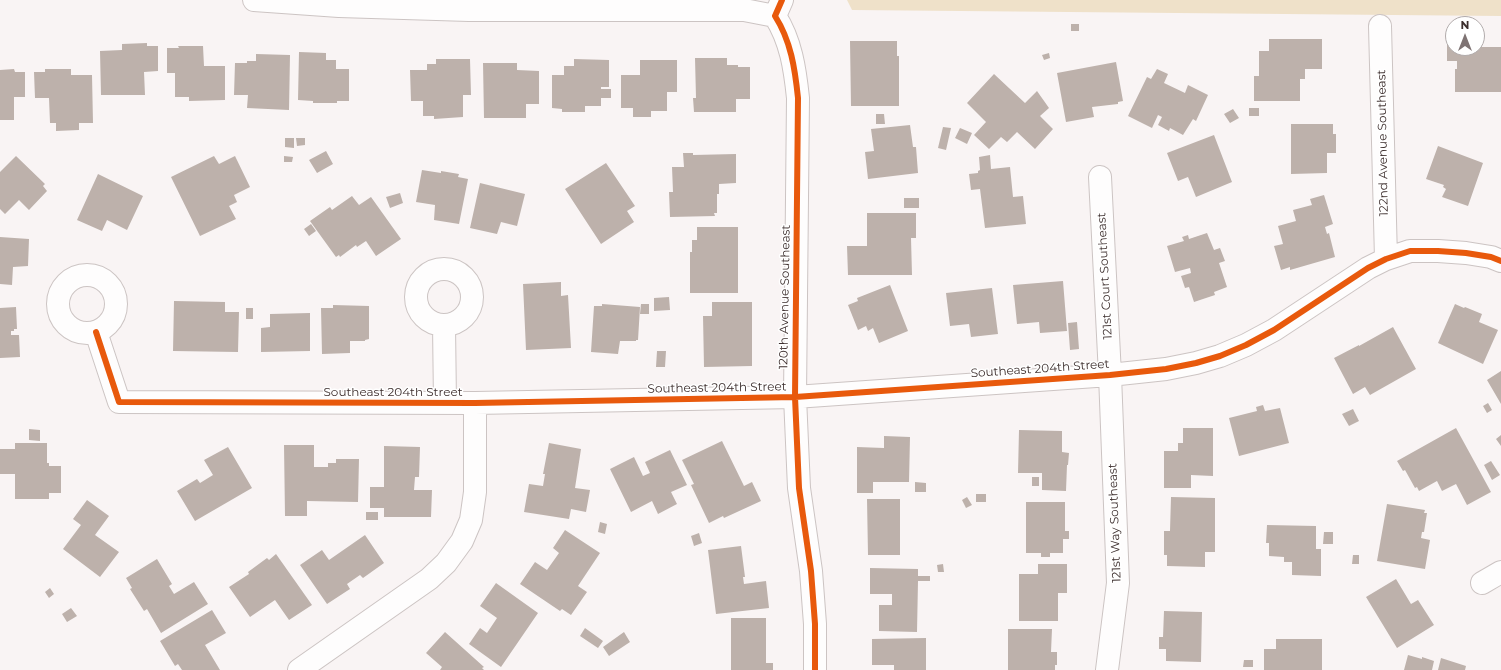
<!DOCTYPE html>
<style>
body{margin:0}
#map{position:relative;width:1501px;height:670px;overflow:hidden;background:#f9f4f4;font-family:Montserrat,sans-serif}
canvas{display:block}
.north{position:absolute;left:1445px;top:16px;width:40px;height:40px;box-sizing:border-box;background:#fff;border:1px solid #b1abab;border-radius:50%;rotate:0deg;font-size:11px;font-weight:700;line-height:16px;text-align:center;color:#3c2e2d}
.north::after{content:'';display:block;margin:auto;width:14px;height:18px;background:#7e7373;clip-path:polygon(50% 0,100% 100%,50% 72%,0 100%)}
</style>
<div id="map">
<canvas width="1501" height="670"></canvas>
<div class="north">N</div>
</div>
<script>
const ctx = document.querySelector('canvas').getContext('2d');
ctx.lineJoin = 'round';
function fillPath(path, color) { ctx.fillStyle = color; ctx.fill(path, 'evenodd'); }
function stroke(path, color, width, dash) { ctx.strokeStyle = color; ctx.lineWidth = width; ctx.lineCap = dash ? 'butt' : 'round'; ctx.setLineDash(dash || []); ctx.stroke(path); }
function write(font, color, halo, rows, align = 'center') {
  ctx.font = font + ' Montserrat,sans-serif'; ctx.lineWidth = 3; ctx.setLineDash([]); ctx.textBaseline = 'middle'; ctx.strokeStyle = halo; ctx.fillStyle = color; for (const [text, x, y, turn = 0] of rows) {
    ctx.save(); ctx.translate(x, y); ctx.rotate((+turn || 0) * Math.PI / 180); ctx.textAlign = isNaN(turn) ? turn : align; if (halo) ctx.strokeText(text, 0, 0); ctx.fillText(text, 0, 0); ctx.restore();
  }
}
const green = new Path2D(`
 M847 0H1501V16L852 10Z`);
const building = new Path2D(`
 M1071 24H1079V31H1071Z
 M1448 30H1453V48H1477V37H1482V47H1501V92H1455V69H1457V61H1447V36H1448Z
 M1269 39H1322V69H1305V79H1300V101H1254V76H1259V51H1269Z
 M850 41H897V56H899V106H851Z
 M147 43V46H158V71L144 72 145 95H101L100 51 122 50V44Z
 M178 46H203L204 66H225V100L189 101V97H175V73H167V48H179Z
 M299 52 326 53V60H336V69H349V101H337V103H313V101L298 100Z
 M1049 53 1050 58 1044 60 1042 55Z
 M256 54 290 55 289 110 247 108 248 95H234L235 63H247V61H256Z
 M695 58H727V65H738V67H750V99H736V112H694L693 98H696Z
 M436 59H470L471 95H463V117L434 119V116H423V101H411L410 70H427V64H436Z
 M574 59 609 60V87H601V89H611V98H601V106H585V112H562V109L552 108V75H564V66H574Z
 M640 60H677V92H667V111H651V117H633V108H621V75H640Z
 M1116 62 1123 101 1118 102V104L1092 107 1094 117 1066 122 1057 73Z
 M483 63H517V70L539 71V104H526V118H484Z
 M14 69 15 72H25V97H14V120H0V70Z
 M45 69H71V75H92L93 123H79V130L56 131V123H50L49 98H35L34 72H45Z
 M1157 69 1168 74 1164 83 1185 93 1188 85 1208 95 1196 121 1193 119 1183 135 1170 128 1169 131 1158 125 1162 117 1158 115 1152 128 1128 116 1147 77 1151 79Z
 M994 74 1025 103 1037 91 1049 108 1040 116 1053 129 1035 149 1017 132 1007 142 1001 137 989 149 974 135 986 122 967 103Z
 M1249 108H1259V116H1249Z
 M1233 109 1239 118 1230 123 1224 114Z
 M876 114H884L885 124H876Z
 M1291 124H1333V134H1336V153H1327V173L1291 174Z
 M910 125 913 147H916L918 173 868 179 865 152 874 151 871 129Z
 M943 127 951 128 946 150 938 148Z
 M960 128 972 133 967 144 955 138Z
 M1214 135 1232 182 1196 197 1188 177 1178 181 1167 153Z
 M285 138H294V148L285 147Z
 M296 138H305V145L297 146Z
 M1438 146 1483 163 1468 206 1442 197 1446 189 1443 187 1444 185 1426 179Z
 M326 151 333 164 317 173 309 160Z
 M683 153H693V155L736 154V183L719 184V194H717V213H714L715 216 670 217 669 192H673L672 167H684Z
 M990 155 991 169 1010 167 1013 197 1023 196 1026 224 985 228 980 189 971 190 969 174 978 173V171L980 170 979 157Z
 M16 156 45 184 43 186 47 191 29 210 19 200 5 214 0 209V172Z
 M214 156 219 164 235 156 250 187 234 195 237 202 229 206 236 219 200 236 171 177Z
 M284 156 293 157 292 162H284Z
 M606 163 635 206 627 211 634 222 601 244 565 189Z
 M422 170 441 173V171L459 174 458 177 468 179 459 224 434 220 435 205 416 202Z
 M98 174 143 196 127 230 107 220 102 231 77 220Z
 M480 183 525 194 517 226 501 222 497 234 470 228Z
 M400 193 403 203 390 208 386 197Z
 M1324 195 1333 224 1325 227 1327 234 1329 233 1335 257 1290 270V267L1281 270 1274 246 1283 244 1278 226 1296 221 1293 210 1312 205 1310 199Z
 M352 196 359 205 371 197 401 239 376 256 366 241 357 247 356 245 340 257 339 255 336 257 310 221 330 207 332 210Z
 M904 198H919V208H904Z
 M867 213H916V238H911L912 275H848L847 246H867Z
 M311 224 316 231 309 236 304 229Z
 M697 227H738V293H690V252H692V240H697Z
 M1207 233 1214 250 1220 248 1225 261 1219 263 1227 287 1214 292 1215 295 1194 302 1189 287 1185 288 1181 276 1191 273 1190 268 1175 272 1167 246 1184 241 1182 237 1188 235 1189 239Z
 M0 237 29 239 28 266 13 267 12 285 0 284Z
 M1063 281 1067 331 1040 333 1039 322 1017 324 1013 285Z
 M561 282V296L568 295 571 348 526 350 523 284Z
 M890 285 908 331 879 343 873 328 868 331 866 326 858 330 848 305 858 301 857 298Z
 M992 288 998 334 971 337 969 324 950 326 946 293Z
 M669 297 670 310 654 311V298Z
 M174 301 225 302V312H239L238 352 173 351Z
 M712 302H752V366L704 367 703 316H712Z
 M602 304 640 307 638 340H636V341H620L618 354 591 352 594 306H602Z
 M641 304H649V314H640Z
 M1455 304 1464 308 1465 307 1482 314 1479 322 1498 330 1483 364 1438 343Z
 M333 305 369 306V339L365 340V341H350V353L322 354 321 308H333Z
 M16 307 17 329H14V331H11V335H19L20 357 0 358V308Z
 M246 308H253V319H246Z
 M310 313V351L261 352V328L270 327V314Z
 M1077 322 1079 349 1070 350 1068 323Z
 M1393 327 1416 369 1370 395 1365 387 1353 394 1334 358 1359 345V346Z
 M657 351H666L665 367H656Z
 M1501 371V404L1487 380Z
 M1488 403 1492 410 1487 413 1483 406Z
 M1263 405 1265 411 1280 408 1289 443 1239 456 1229 418 1257 411 1256 407Z
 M1353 409 1359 421 1349 426 1342 414Z
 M1183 428H1213V476L1191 475V488H1164V451H1178V443H1183Z
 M1456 428 1491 492 1467 505 1456 484 1442 491 1437 481 1419 491 1417 487 1415 488 1405 470 1403 471 1397 461Z
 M29 429 40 430V441L29 440Z
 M1019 430 1062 431V452L1069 453 1068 465H1067L1066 491 1042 490V473H1018Z
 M1501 435V446L1496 439Z
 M884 436 910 437 909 482H873V493H857V447L884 448Z
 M722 441 744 486 752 482 761 501 724 518 723 516 709 523 691 485 694 484 682 460Z
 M15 443H47V463H49V466H61V493H49V499H15V474H0V449H15Z
 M549 443 581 449 575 488 590 490 586 512 571 509 569 519 524 512 529 484 543 486 545 474H543Z
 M284 445H314V467H328V463H336V459H359L358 502 307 501V516H285Z
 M384 446 420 447 419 477H415L414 490H432L431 517H384V508H370V487H384Z
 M228 447 252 488 195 521 177 491 197 479 200 483 213 475 204 460Z
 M670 450 687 485 671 492 677 504 658 514 652 501 631 512 610 469 634 457 643 476 650 473 645 462Z
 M1491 461 1500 475 1492 480 1484 465Z
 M1032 477H1039V486H1032Z
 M915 482 926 483V492H915Z
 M976 494H986V502H976Z
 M967 497 972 505 966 508 962 500Z
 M1171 497 1215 498V552H1205V567L1167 566V555H1164V531H1170Z
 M867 499H900V555H868Z
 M87 500 109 516 95 535 119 552 100 577 63 549 81 525 73 519Z
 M1026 502H1065V531H1069V539H1063V553H1050V557H1041V553H1026Z
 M1387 504 1425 510 1424 513H1427L1424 532H1422L1421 538 1430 540 1425 569 1377 561Z
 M366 512H378V520H366Z
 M600 522 607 524 605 534 598 532Z
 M1267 525 1316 526V549H1321V576L1292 575V562H1284V557L1269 556V543H1266Z
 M565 530 600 553 578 586 587 592 571 615 562 609 560 611 520 584 535 562 547 570 559 553 553 548Z
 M1324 532H1333V544H1323Z
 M699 533 702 543 694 546 691 536Z
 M365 535 384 563 363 578 360 575 347 584 350 589 327 604 300 565 322 550 329 560Z
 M741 546 745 577H743L744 584 766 581 769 608 716 614 708 550Z
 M276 554 312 605 289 620 275 600 250 617 229 587 249 574 248 572 267 558 269 560Z
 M1353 555H1359V564H1352Z
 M157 559 172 584 169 586 174 594 194 582 208 604 161 633 147 609 144 611 130 589 132 588 126 578Z
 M943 564 944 572H938L937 565Z
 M1038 564H1067V593H1058V621H1019V574H1038Z
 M870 568 918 569V576H930V581H918L917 632 879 631V605H892V594H870Z
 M1396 579 1411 604 1418 600 1434 625 1397 648 1366 597Z
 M496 583 538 613 501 667 469 644 480 628 487 633 497 618 480 606Z
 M50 588 54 594 49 598 45 592Z
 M71 608 77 616 67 622 62 614Z
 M212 610 226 633 205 645 220 670H182L178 664 175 666 160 641Z
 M1164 611 1202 612 1201 662 1166 661V649H1159V637H1163Z
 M731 618H766V663H773V670H731Z
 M585 628 603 641 598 648 580 636Z
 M1008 629H1052L1051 652H1057V665H1055V670H1008Z
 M445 632 484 667 482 668 484 670H440L442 667 426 653Z
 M624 632 630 642 609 656 603 647Z
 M926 638V670H894V665H872V639Z
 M1276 639H1322V670H1264V649H1276Z
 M1408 655 1422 659V657L1434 661 1432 670H1404Z
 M1441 658 1466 666 1465 670H1438Z
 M1244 660H1253V667H1243Z`);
const minor = new Path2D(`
 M254 0 339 6 469 10H744L775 16
 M782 0 775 16C791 41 795 69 798 98L795 397 799 488 811 571 815 624V670
 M1380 26 1386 259
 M1100 177 1110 375 1118 583 1107 670
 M416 297a28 28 0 1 1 56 0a28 28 0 1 1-56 0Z
 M58 304a29 29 0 1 1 58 0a29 29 0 1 1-58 0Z
 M444 325 445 403
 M96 332 119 402 475 403 795 397 1110 375 1166 369 1196 363 1220 356 1246 345 1274 330 1368 268 1386 259 1410 251H1438L1466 253 1491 257 1501 261
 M1482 583 1501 572
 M299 670 429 579 446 563 462 541 471 520 475 492V403`);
const cycleway = new Path2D(`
 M782 0 775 16C791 41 795 69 798 98L795 397 799 488 811 571 815 624V670
 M96 332 119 402 475 403 795 397 1110 375 1166 369 1196 363 1220 356 1246 345 1274 330 1368 268 1386 259 1410 251H1438L1466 253 1491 257 1501 261`);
const streetNames = [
 ["122nd Avenue Southeast",1383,143,-91],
 ["121st Court Southeast",1105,276,-93],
 ["120th Avenue Southeast",785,297,-89],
 ["Southeast 204th Street",1040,369,-4],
 ["Southeast 204th Street",717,388,-1],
 ["Southeast 204th Street",393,392],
 ["121st Way Southeast",1115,523,-92]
];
fillPath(green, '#efe1c9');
fillPath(building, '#bdb1ab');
stroke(minor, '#ccc4c3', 24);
stroke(minor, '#fefdfd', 22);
stroke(cycleway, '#e8590c', 6);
write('12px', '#3c2e2d', '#fff', streetNames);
</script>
